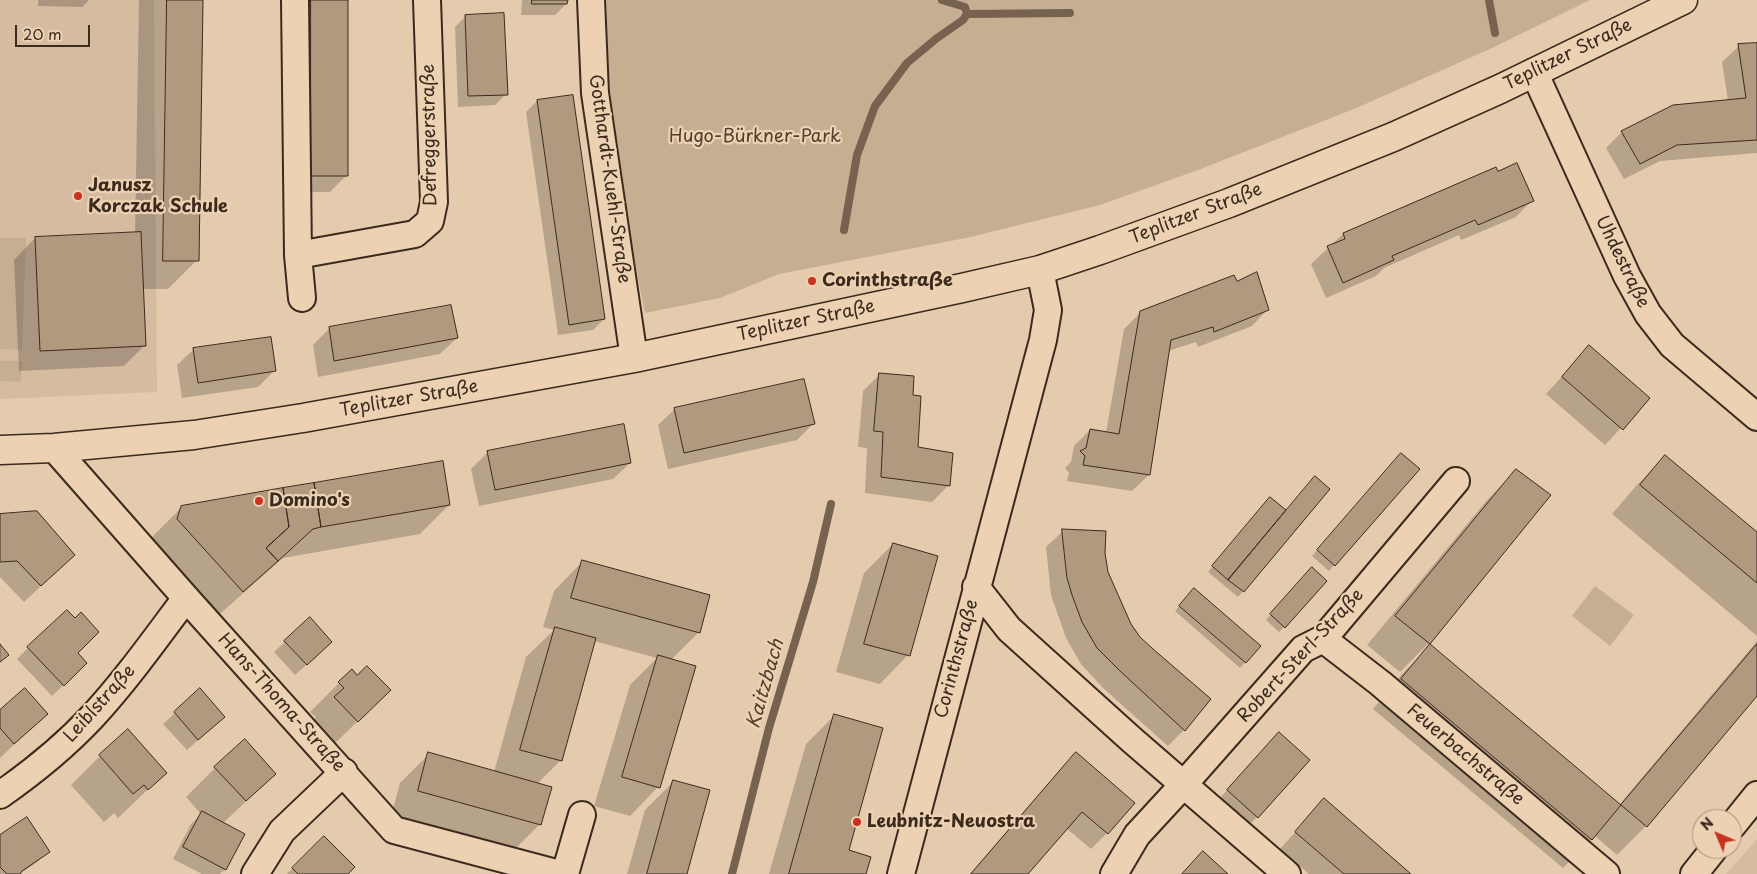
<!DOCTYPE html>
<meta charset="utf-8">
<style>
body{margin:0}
#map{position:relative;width:1757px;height:874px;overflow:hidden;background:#e5cbad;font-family:"Playpen Sans",sans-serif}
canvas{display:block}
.north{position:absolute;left:1692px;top:809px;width:50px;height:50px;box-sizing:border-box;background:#ecd2b3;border:1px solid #a58f77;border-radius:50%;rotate:315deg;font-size:14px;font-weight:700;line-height:20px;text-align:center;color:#3b2a1e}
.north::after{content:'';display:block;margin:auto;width:18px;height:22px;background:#c8321e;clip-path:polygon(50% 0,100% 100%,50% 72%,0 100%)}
.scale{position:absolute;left:15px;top:25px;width:75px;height:22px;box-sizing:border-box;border:2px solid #3b2a1e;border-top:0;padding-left:6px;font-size:15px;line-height:18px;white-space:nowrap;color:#3b2a1e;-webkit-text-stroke:4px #ecd2b3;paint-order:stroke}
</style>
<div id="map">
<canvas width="1757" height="874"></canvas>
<div class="north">N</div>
<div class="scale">20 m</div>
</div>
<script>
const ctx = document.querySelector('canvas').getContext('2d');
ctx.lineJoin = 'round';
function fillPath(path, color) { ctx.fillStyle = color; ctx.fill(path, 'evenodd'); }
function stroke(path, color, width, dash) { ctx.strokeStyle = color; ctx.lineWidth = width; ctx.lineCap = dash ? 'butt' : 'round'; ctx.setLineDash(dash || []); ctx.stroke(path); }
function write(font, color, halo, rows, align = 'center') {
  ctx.font = font + ' "Playpen Sans",sans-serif'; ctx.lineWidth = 4.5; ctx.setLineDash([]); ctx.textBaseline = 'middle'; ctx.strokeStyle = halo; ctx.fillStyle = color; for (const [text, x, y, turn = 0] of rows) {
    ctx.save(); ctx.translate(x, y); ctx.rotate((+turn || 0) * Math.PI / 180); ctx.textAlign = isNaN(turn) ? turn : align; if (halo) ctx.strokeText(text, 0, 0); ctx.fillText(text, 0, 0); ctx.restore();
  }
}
const built = new Path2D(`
 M0 0H154L157 392 0 399Z
 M1757 839V874H1726Z`);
const green = new Path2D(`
 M606 0H1590L1490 49 1354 109 1198 170 1100 205 966 238 779 274 720 298 645 313C625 212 605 103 606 0Z
 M0 238H26L22 350 0 349Z
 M0 361H22L21 382 0 381Z
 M1595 586 1634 615 1610 646 1572 616Z`);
const shadow = new Path2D(`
 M38 0H89L82 7 38 6Z
 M139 0H202L197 260 168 289H142L145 345 124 366 19 371 14 260 35 238 135 233Z
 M295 0H346V176L330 192H295Z
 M522 0H566V4L555 15H521Z
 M466 16 506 94 495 105 458 107 455 27Z
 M1757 44V153L1660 161 1624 179 1606 148 1622 132 1728 101 1722 62 1739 46Z
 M537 101 604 319 593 330 558 335 526 112Z
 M1495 169 1497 173 1532 200 1516 217 1461 240 1459 235 1384 268 1376 276 1326 298 1311 264 1343 234Z
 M1236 283 1268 309 1252 326 1198 347 1196 342 1168 351 1149 475 1132 491 1067 481 1069 473 1065 468 1071 462 1074 446 1090 430 1106 433 1124 329 1141 312Z
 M330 328 457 338 440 354 318 377 313 345Z
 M1589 347 1649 398 1605 445 1546 394Z
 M194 349 274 371 258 387 182 398 177 365Z
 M879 375 911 396 917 448 948 486 932 502 865 493 867 448 858 447 863 391Z
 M675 409 813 424 797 440 668 469 658 425Z
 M488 452 630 463 613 479 479 506 471 469Z
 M1665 457 1757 534V636L1612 514 1636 486Z
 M1396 460 1418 470 1329 571 1312 556Z
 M1517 470 1429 643 1400 672 1367 645 1488 499Z
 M1328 489 1238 597 1208 572 1270 499 1286 512Z
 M449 505 420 534 283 558 213 620 149 548 153 536 182 507Z
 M0 515 57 571 24 602 0 577Z
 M1063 531 1107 573 1130 625 1184 730 1168 746 1103 688 1081 664 1066 638 1051 595 1046 547Z
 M893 544 908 655 880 684 836 672 864 573Z
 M582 562 699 632 671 660 658 787 630 816 594 806 630 685 657 658 594 641 561 760 537 784 540 824 511 853 390 820 400 783 429 754 494 772 526 657 554 630 543 627 554 591Z
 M1307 574 1284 627 1279 632 1266 620Z
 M1189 595 1260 646 1240 668 1175 611Z
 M1757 641V694L1646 826 1617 855 1595 836 1563 868 1373 709 1401 675 1430 646 1619 805Z
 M285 642 320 653 295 675 274 652Z
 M28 648 76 653 75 674 52 696 17 659Z
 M357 677 360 719 328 750 306 727 316 717 310 712 339 683Z
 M200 690 213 727 187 750 163 724Z
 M0 711 46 714 0 758Z
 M835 715 847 851 865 874H769L806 744Z
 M1263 750 1257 817 1241 833 1212 807Z
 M1076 754 1133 803 1107 833 1091 849 1066 828 1027 874H970L1060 770Z
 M100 756 165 773 118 818 114 813 104 822 71 785Z
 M215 768 275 774 222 824 225 869 220 874H202L173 859 191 824 201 814 186 797Z
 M674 781 685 874H627L645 810Z
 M1324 800 1409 874H1309L1280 849Z
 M0 837 48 852 37 862 20 874H0Z
 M324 837 346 874H287Z`);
const stream = new Path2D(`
 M1489 0 1495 33
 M967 14 1070 13
 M844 230 857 155 875 106 907 63 937 38 963 20 967 14 965 7 942 0
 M732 874 769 728 813 582 831 504`);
const building = new Path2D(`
 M167 0H203L199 261H163Z
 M311 0H348V176H311Z
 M532 0H568L567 4H532Z
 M504 13 508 95 468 96 465 15Z
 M1757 43V140L1677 145 1640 164 1621 131 1673 105 1746 98 1738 44Z
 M573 95 605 319 569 325 537 100Z
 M1517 163 1534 201 1478 225 1475 220 1392 256 1394 260 1343 283 1327 246 1345 239 1343 233 1496 167 1498 171Z
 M141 232 146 346 40 351 35 237Z
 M1257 272 1269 310 1214 332 1213 327 1171 340 1150 475 1083 465 1085 456 1080 451 1086 448 1090 429 1119 434 1140 311 1234 275 1237 281Z
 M451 305 458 338 334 361 329 327Z
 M271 337 276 371 198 383 193 348Z
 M1589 345 1650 398 1623 430 1562 377Z
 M879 373 914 376 913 395 921 396 918 447 953 453 950 486 881 477 883 432 874 431Z
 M804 379 815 424 684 453 674 408Z
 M624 424 631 463 495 490 487 451Z
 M1401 453 1420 469 1335 566 1317 550Z
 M1665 455 1757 532V583L1640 485Z
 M443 461 450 505 321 527 314 483Z
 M1516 469 1551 495 1430 644 1395 616Z
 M1315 476 1330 489 1244 592 1228 580Z
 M314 483 321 527 313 529 278 561 266 548 289 527 283 488Z
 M283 488 289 527 266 548 278 561 243 592 177 519 181 506Z
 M1270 497 1286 510 1228 580 1212 566Z
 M37 511 75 555 41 586 17 561 0 562V514Z
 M1062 529 1106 531 1105 553 1108 572 1131 624 1140 637 1153 649 1211 699 1185 731 1120 671 1097 648 1082 622 1072 595 1067 578Z
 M893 543 938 556 910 656 864 644Z
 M582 560 710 595 700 633 571 598Z
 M1312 567 1327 581 1285 628 1270 614Z
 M1194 588 1261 646 1246 663 1179 606Z
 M67 610 75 618 81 612 99 632 78 653 87 663 64 686 27 647Z
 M310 617 332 642 307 665 284 641Z
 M555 627 596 638 562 761 520 750Z
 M0 644 9 655 0 662Z
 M1430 644 1621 805 1592 840 1401 679Z
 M1757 644V696L1647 827 1621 805Z
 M658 655 696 666 660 788 622 777Z
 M367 666 391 690 358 722 334 697 344 688 338 682 352 669 357 675Z
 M25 688 48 714 14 744 0 728V710Z
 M200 688 225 717 198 740 174 712Z
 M834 714 883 728 849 850 871 857 866 874H789Z
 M128 729 167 773 148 790 144 785 133 794 99 755Z
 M1279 732 1310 760 1258 818 1227 790Z
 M245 739 276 774 246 801 214 767Z
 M428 752 552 787 541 825 418 791Z
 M1076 752 1135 803 1108 834 1082 812 1028 874H971Z
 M673 780 710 790 687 874H647Z
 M1324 798 1411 874H1344L1295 832Z
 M202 811 245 834 226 870 183 847Z
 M27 817 50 852 22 871 20 874H7L0 867V835Z
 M324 836 355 867 348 874H298L292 868Z
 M1203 851 1228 874H1182Z`);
const minor = new Path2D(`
 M295 0 298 255 302 298
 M591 0 595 93 634 358
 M1534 72 1627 276 1648 314 1672 345 1757 417
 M298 255 415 234 430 221 434 202 427 0
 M54 448 186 598 394 830 560 874
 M976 587 1009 629 1132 740 1287 874
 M1323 639 1380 683 1606 874
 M0 795C33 772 66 745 93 716 127 679 156 638 186 598
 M1732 826 1757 795
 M255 874 282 831 344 772
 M565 874 582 815
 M901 874 1043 340 1048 310 1040 270
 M1114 874 1137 835 1184 784 1303 649 1323 639 1456 481
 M1694 874 1714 849`);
const secondary = new Path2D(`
 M0 450 54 448 194 435 303 418 634 358 962 288 1040 270 1100 250 1229 203 1393 137 1500 89 1683 0`);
const markers = [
 [78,196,5,"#c8321e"],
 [812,281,5,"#c8321e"],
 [259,501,5,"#c8321e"],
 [857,822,5,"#c8321e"]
];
const streetNames = [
 ["Teplitzer Straße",1568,55,-26],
 ["Defreggerstraße",430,135,-91],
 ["Gotthardt-Kuehl-Straße",609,179,82],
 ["Teplitzer Straße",1196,214,-21],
 ["Uhdestraße",1622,262,64],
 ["Teplitzer Straße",806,321,-12],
 ["Teplitzer Straße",409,399,-10],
 ["Robert-Sterl-Straße",1301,656,-47],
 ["Corinthstraße",957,659,-75],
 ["Hans-Thoma-Straße",281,703,48],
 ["Leiblstraße",100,704,-48],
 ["Feuerbachstraße",1465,755,40]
];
const parkNames = [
 ["Hugo-Bürkner-Park",755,137]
];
const poiNames = [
 ["Janusz",88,186],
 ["Korczak Schule",88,207],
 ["Corinthstraße",822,281],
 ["Domino's",269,501],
 ["Leubnitz-Neuostra",867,822]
];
const waterNames = [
 ["Kaitzbach",766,684,-74]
];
fillPath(built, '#d5bca0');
fillPath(green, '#c6ae93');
fillPath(shadow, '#0003');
stroke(stream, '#76624f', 8);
fillPath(building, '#b19980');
stroke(building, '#3b2a1e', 1);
stroke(minor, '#3b2a1e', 30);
stroke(secondary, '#3b2a1e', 31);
stroke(minor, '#ecd2b3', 26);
stroke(secondary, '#ecd2b3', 28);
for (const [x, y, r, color] of markers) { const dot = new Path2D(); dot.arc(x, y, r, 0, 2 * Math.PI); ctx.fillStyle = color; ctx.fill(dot); stroke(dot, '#ecd2b3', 2); }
write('18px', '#3b2a1e', '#ecd2b3', streetNames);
write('18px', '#503e30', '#ecd2b3', parkNames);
write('bold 18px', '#3b2a1e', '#ecd2b3', poiNames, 'left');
write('italic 19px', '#544132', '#ecd2b3', waterNames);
</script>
